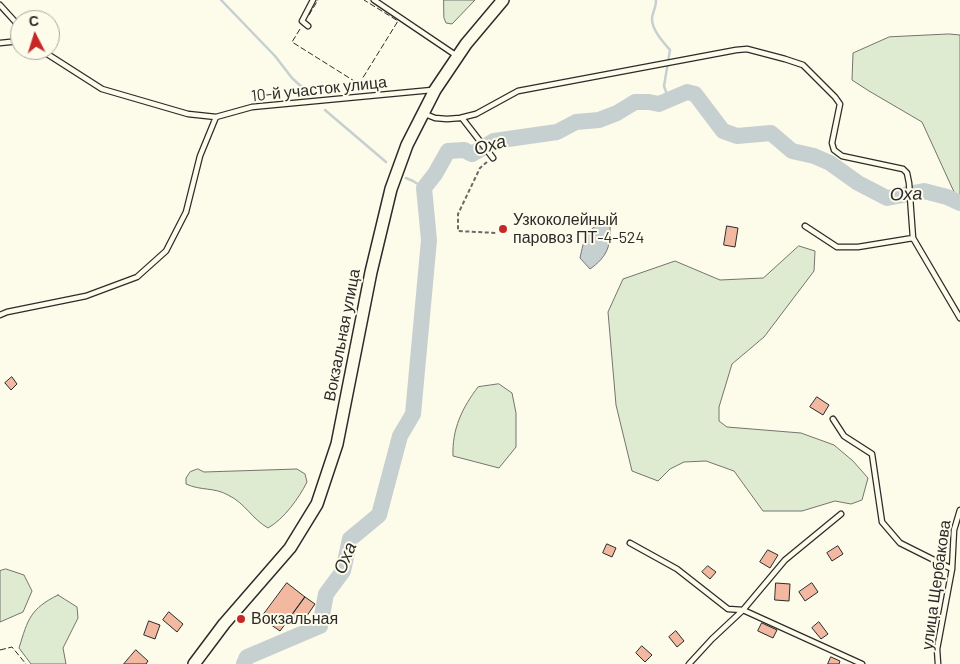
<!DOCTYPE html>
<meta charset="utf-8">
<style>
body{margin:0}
#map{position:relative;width:960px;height:664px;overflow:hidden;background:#fdfbea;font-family:Barlow,sans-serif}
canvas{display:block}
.north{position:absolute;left:10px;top:10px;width:50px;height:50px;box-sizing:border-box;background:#fdfbea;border:1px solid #a9a89e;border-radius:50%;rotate:355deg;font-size:14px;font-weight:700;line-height:20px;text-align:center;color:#2b2b2b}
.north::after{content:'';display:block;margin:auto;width:18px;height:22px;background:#c62828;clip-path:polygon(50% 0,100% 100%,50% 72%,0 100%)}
</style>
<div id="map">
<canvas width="960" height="664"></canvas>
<div class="north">С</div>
</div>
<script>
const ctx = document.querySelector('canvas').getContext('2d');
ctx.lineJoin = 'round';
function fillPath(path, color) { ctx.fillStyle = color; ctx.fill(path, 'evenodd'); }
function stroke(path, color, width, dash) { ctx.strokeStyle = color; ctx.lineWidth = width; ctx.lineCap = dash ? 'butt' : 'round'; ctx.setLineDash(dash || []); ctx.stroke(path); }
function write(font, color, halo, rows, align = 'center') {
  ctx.font = font + ' Barlow,sans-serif'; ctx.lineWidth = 4; ctx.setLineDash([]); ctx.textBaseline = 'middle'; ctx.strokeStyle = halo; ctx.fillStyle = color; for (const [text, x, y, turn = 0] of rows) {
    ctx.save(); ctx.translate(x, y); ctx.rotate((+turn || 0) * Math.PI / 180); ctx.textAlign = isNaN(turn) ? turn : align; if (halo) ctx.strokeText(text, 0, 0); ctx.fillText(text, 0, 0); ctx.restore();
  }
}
const green = new Path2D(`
 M444 0H475L452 24 446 23 444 18Z
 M949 34 960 35V205L922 122 869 91 852 80 853 53 889 37Z
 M799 246 815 251 814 271 764 337 732 364 719 407V421L727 427 801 433 834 445 853 461 868 478 862 500 851 504 835 501 802 511H763L734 471 706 461 684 462 670 469 658 481 632 471 616 405 608 312 623 279 675 261 720 280 763 278Z
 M499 384 512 393 516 413V447L499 468 453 456C452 429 462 408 478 387Z
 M198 469 204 472 297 469 305 474 307 482C299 498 284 519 268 528 252 519 245 503 228 495 214 487 201 491 186 484V478L190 472Z
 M6 569 24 575 32 591 23 612 0 622V571Z
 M58 595 77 607 78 618 63 648 66 664H31L19 648C28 619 30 609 58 595Z`);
const water = new Path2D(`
 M604 221 610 226C611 246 607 257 590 269L580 258C584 240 585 230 604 221Z`);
const stream = new Path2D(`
 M221 0 275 56 292 78 305 90
 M656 0C656 10 652 12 652 19 652 30 663 42 670 50L664 86 669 100
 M325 110 386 162
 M406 178 413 181 424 188`);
const river = new Path2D(`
 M244 664 247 657 320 626 326 594 343 571 350 539 379 515 400 436 413 414 429 240 424 188 435 174 448 151 464 150 472 154 494 141 557 132 576 122 599 120 617 113 635 102H649L659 104 687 92 695 94 723 131 737 136 771 133 792 151 814 156 830 163 858 183 887 198 924 191 947 197 960 203`);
const building = new Path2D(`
 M727 226 738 228 735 247 724 245Z
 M12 377 17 384 11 390 5 383Z
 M817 397 829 405 823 415 810 407Z
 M607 544 616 548 612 557 603 553Z
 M838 546 843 554 832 561 827 553Z
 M768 550 778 555 770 568 760 562Z
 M708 566 716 572 710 579 702 572Z
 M287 583 305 597 280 631 261 618Z
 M776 583 790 584 789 601 775 600Z
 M812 583 818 592 805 601 799 592Z
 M305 597 315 604 302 623 292 615Z
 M169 612 183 624 177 632 163 620Z
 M149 621 160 625 155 639 144 635Z
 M819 622 828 634 821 639 812 628Z
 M762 623 777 630 773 638 758 631Z
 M676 631 684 641 677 647 669 637Z
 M642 646 652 655 645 662 636 653Z
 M136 650 148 661 146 664H124Z
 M831 657 840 661 839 664H828Z`);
const path = new Path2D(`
 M487 162 480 168 458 214V231L496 233`);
const lane = new Path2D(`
 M374 0 457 56
 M0 5 20 27
 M308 26 302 21 313 0
 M0 43 20 41
 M41 50 102 89 188 114 216 117 252 107 432 90
 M425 114 435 118 447 119 460 118 476 114 518 91 736 50 747 49 785 59 803 65 835 97 840 104 832 143 834 150 842 156 903 169 907 173 909 183 913 238 960 318
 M462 118 493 158
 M805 226 837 247H858L913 238
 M0 315 7 312 86 296 137 277 166 251 186 212 200 156 216 117
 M833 419 844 436 872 454 882 522 900 543 952 569
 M630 543 677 569 728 609 743 610 785 560 841 514
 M689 664 712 639 743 610 862 664
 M938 664 937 649 952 569 954 530 960 510`);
const secondary = new Path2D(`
 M194 664 224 624 290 548 317 504 337 444 371 272 391 189 407 145 435 90 466 44 503 0`);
const fence = new Path2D(`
 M309 15 318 0
 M300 29 292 42 359 84 398 21 364 0
 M0 650 12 647 26 664`);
const markers = [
 [503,229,5,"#c62828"],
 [241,619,5,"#c62828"]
];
const streetNames = [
 ["10-й участок улица",319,89,-6],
 ["Вокзальная улица",342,335,-79],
 ["улица Щербакова",936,585,-82]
];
const poiNames = [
 ["Узкоколейный",513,220],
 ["паровоз ПТ-4-524",513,238],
 ["Вокзальная",251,619]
];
const waterNames = [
 ["Оха",490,145,-16],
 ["Оха",906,194,-2],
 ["Оха",345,558,-68]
];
fillPath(green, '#deebd1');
stroke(green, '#74746e', 1);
fillPath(water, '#c7d0d0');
stroke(water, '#74746e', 1);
stroke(stream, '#c7d0d0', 2.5);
stroke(river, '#c7d0d0', 16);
fillPath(building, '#f2b8a0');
stroke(building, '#2b2b2b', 1);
stroke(lane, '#2b2b2b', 7);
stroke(secondary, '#2b2b2b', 14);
stroke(path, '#6a6964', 2, [4, 2.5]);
stroke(lane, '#fdfbea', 4.5);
stroke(secondary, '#fdfbea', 11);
stroke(fence, '#2b2b2b', 1, [6, 2.5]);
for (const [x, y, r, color] of markers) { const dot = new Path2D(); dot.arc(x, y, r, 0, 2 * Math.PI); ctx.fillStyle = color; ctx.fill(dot); stroke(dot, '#fdfbea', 2); }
write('16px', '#2b2b2b', '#fdfbea', streetNames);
write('16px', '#2b2b2b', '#fdfbea', poiNames, 'left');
write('italic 18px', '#2b2b2b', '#fdfbea', waterNames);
</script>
